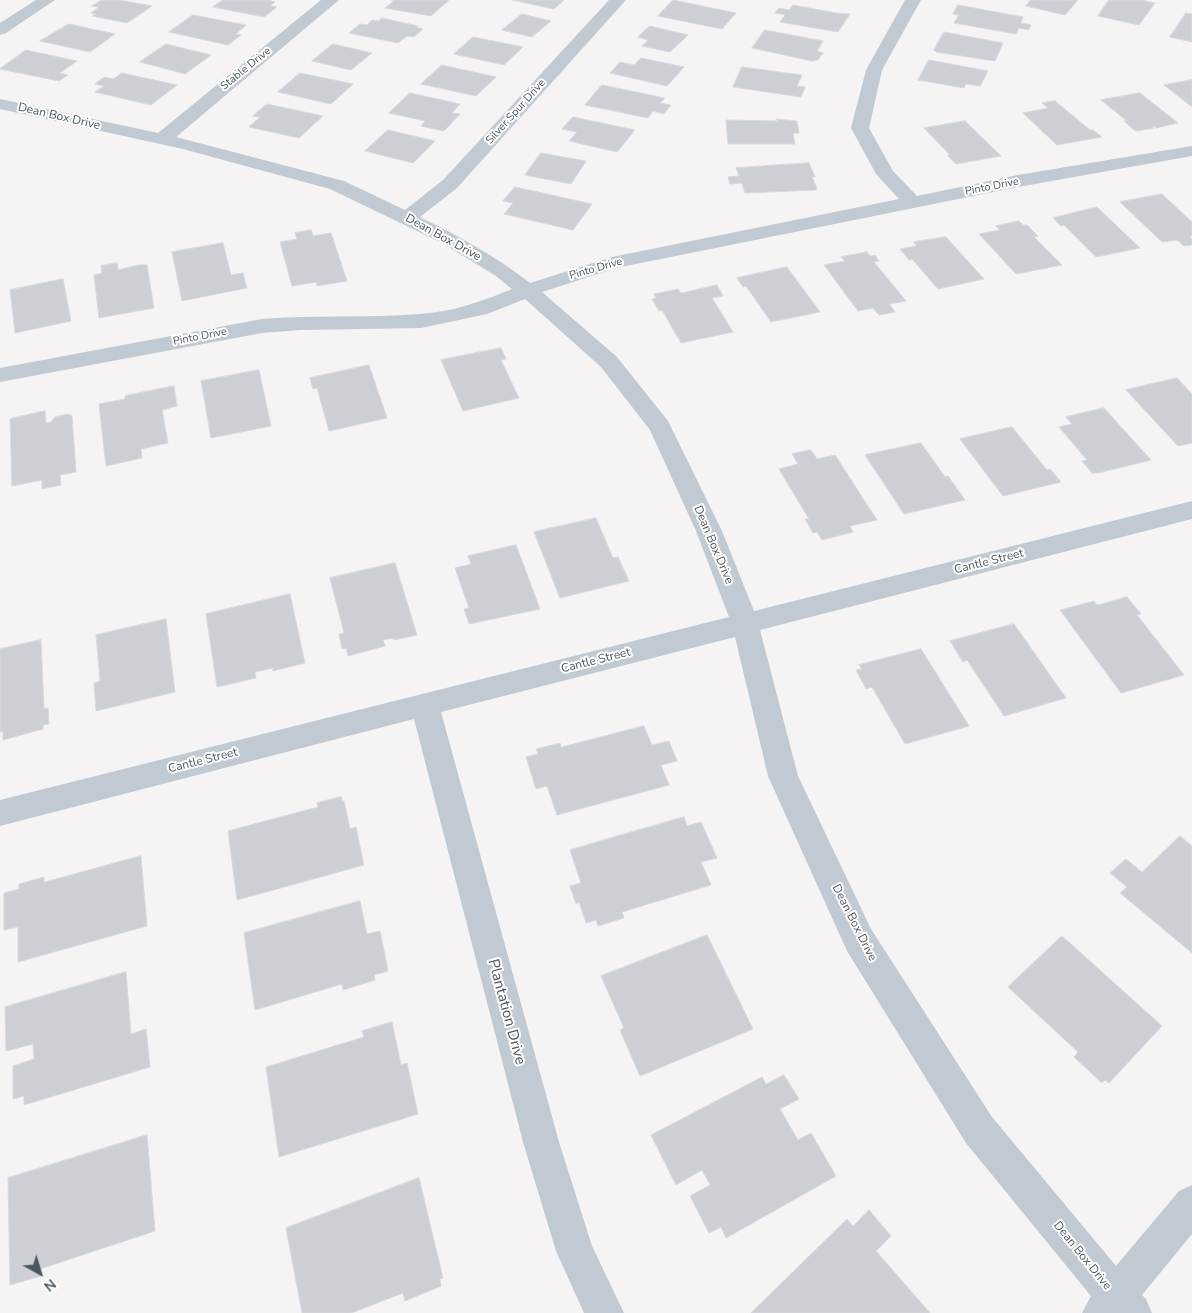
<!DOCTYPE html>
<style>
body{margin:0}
#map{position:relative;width:1192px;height:1313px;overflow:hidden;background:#f5f3f3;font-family:"Nunito Sans",sans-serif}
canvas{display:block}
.north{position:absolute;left:15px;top:1248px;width:50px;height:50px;-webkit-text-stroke:4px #fff;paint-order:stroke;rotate:141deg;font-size:14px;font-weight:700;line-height:20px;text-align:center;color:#4a5661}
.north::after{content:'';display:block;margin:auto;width:18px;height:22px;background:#4a5661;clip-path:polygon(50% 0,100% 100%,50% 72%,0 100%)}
</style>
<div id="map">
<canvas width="1192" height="1313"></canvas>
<div class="north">N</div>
</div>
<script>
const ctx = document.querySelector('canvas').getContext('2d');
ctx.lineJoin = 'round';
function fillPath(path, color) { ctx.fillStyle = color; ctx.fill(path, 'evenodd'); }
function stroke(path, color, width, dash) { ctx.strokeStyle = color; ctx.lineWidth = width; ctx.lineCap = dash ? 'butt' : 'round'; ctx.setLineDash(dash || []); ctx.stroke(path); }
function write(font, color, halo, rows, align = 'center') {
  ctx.font = font + ' "Nunito Sans",sans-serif'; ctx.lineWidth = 4; ctx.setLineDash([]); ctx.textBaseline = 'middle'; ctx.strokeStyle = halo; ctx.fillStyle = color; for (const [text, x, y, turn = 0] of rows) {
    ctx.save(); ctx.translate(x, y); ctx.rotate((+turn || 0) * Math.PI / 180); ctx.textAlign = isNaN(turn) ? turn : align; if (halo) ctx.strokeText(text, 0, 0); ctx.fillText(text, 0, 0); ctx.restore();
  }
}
const building = new Path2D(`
 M102 0H119L152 6 127 23 92 16 96 14 91 13 99 7 92 6Z
 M223 0H268L275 2 270 6 277 7 264 17 213 7Z
 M391 0H449L431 16 385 8 394 1Z
 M513 0H564L554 9Z
 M673 0 736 13 722 29 658 16Z
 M1031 0H1078L1065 15 1026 6Z
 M1109 0H1142L1155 3 1139 25 1098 16Z
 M793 5 836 13 850 14 838 32 780 22 785 15 775 13 779 8 789 10Z
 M958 5 1023 17 1021 23 1031 25 1029 30 1019 28 1016 34 954 23 959 15 953 14Z
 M1186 13 1192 14V42L1170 37Z
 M522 14 551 21 532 37 502 30Z
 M193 15 246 25 236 34 241 35 228 45 169 32Z
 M382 18 418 26 416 27 423 29 414 37 407 36 398 43 349 33 360 24 367 25 372 20 378 21Z
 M69 24 115 34 90 52 40 41Z
 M650 26 688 35 670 52 642 46 648 40 638 37Z
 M765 30 823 41 817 51 823 53 818 60 812 61 752 48Z
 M944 32 1003 43 995 61 936 52 934 50Z
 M473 37 523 47 504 65 454 54Z
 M166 44 211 55 185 74 140 62Z
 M333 44 372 53 351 70 312 61Z
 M26 50 77 61 60 73 68 75 59 81 0 69Z
 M641 58 684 67 667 86 610 73 620 62 634 65Z
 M929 60 988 71 980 86 966 84 964 88 918 80Z
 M442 65 496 77 476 96 421 84Z
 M742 67 802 75 797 86 805 87 801 97 733 87Z
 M122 73 177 85 151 105 95 92 104 86 95 84 104 77 113 79Z
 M300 73 353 84 331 104 278 92Z
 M1192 80V107L1164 85Z
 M602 85 665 98 660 103 671 105 664 114 653 111 648 118 585 105Z
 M410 93 460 104 452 113 460 114 444 131 421 126 425 121 389 113Z
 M1140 93 1178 123 1156 128 1154 126 1152 127 1154 128 1138 131 1134 130 1124 121H1127L1101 100Z
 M1055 101 1090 130H1093L1102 137 1057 145 1023 113 1048 108 1042 103Z
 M267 104 323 116 299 138 249 127 260 117 253 116Z
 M573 117 635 130 617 152 569 141 577 132 562 129Z
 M777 119 797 121 799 133H793L795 144H728L726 120 777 121Z
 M965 121 1001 156 956 164 947 155H950L924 128Z
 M388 130 435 141 413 163 365 151Z
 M541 153 586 161 571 184 525 175Z
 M809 163 815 177H812L817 188 816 190 745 193 742 183 730 184 728 177 739 176 736 168Z
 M515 187 592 204 573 230 504 214 513 203 503 201Z
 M1162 194 1192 222V236L1190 237 1192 239V245L1184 246 1177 240 1162 242 1120 202Z
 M1097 207 1140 248 1096 257 1064 225 1061 226 1053 218Z
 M1019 221 1023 225H1027L1038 236 1034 237 1062 265 1016 274 979 234 1000 230 996 226Z
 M311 230 313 236 331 233 347 281 317 286 316 282 292 286 280 242 297 239 295 233Z
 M946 237 984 279 938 289 912 259 909 260 900 249 916 246 914 242Z
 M223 243 231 275 243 273 247 288 182 301 172 252Z
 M867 252 870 256 875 255 879 261 874 262 906 301 889 304 895 312 879 315 873 308 858 311 824 265 845 261 841 257Z
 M117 263 118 270 138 265H147L154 308 99 318 94 275 102 273 101 266Z
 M787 267 820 312 771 322 746 286 743 287 737 278Z
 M63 279 71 321 15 333 10 290Z
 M717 285 723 296 712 298 733 332 681 343 662 310 659 311 652 299 656 298 654 294 678 289 681 293Z
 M501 348 506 359 501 360 519 398 463 411 441 360Z
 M369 365 387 418 329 431 317 388 313 389 310 378Z
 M259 370 271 426 211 438 201 381Z
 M1177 378 1192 394V443L1178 446 1126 390Z
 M174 386 177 406 162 410 168 443 141 449 142 458 106 466 99 404 125 399V396Z
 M1104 408 1151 460 1098 473H1092L1082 461 1087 460 1059 427 1072 424 1066 417Z
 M45 411 46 423 51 422 55 417 67 414 72 416 76 472 60 475 61 485 42 489V480L12 486 10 419Z
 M1012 427 1047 470 1050 469 1061 482 1003 496 960 439Z
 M921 443 945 477 948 476 965 500 904 514 865 455Z
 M811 450 817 459 835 455 877 520 850 526 853 532 822 540 817 532 813 533 805 519H809L779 469 798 464 792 454Z
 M596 518 613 558 618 557 629 581 560 598 534 532Z
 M516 545 540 609 469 624 464 609 469 608 455 568 471 564 468 556Z
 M395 563 417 635 394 640 393 638 383 640 385 646 348 656 346 648 342 649 339 634 344 633 330 578Z
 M290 594 305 663 273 671V668L255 672 256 678 217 687 206 614Z
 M1127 597 1141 614 1137 615 1184 675 1121 693 1060 610 1094 601 1097 605Z
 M166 619 175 692 96 711 94 683 100 681 96 635Z
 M1014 624 1066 698 1004 716 967 660 963 662 950 641Z
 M41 640 44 709 48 708 49 724 43 725V729L3 740V731L0 732V649Z
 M921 649 969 726 905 744 872 687 866 689 856 670 862 669 859 665Z
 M644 726 652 745 669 741 677 761 661 765 669 785 557 815 547 786 536 789 526 757 538 754 536 749 560 743 561 747Z
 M341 797 342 801H344L350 829 356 827 364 865 237 900 228 831 318 807 317 803Z
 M684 817 687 826 701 822 717 858 701 862 711 885 622 912 624 918 598 926 596 920 586 923 579 902 576 904 570 886 581 883 570 850Z
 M1180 836 1192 846V953L1120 893 1127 887 1110 873 1126 859 1142 872Z
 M141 856 147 926 18 962V927L4 930V893L19 889V884L44 877V882Z
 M360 901 367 934 380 931 388 971 374 975 375 980 343 990 342 984 255 1010 244 933Z
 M707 935 753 1029 640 1076 620 1030 624 1028 601 976Z
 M1062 936 1162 1026 1109 1083 1105 1080 1102 1083 1074 1057 1078 1052 1008 987Z
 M126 972 131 1034 146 1029 150 1067 24 1105V1096L13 1099V1066L34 1059 33 1044 6 1051 5 1007Z
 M392 1022 401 1065 407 1063 418 1114 279 1157 266 1067 364 1037 362 1031Z
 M784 1075 799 1099 780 1109 798 1140 811 1133 836 1176 726 1238 721 1227 709 1233 690 1196 710 1185 702 1170 676 1185 651 1135 762 1077 766 1084Z
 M147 1135 155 1231 40 1269 41 1276 10 1285 8 1178Z
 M419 1178 443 1278 440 1279 441 1286 405 1301 403 1293 351 1313H302L286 1228Z
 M869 1210 891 1236 876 1251 930 1313H751L847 1219 853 1226Z`);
const minor = new Path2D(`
 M36 0H55L6 33 0 35V23Z
 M321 0H339L176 137 344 181 405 210 443 180 609 0H626L457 188 420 217C458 236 496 256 530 283L612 257 899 199 876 174 851 128 866 70 905 0H921L882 70 869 128 893 171 917 196 1018 175 1192 146V156L1018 187 616 268 542 292 617 357 668 421 722 531 754 611 1192 501V519L760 630 798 776 871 929 992 1117 1116 1266 1179 1191 1192 1185V1234L1142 1295 1146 1299 1152 1313H1082L1091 1296 966 1143 847 951 768 776 735 637 441 712 559 1142 592 1246 624 1313H584L556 1251 523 1142 414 719 0 826V800L729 617 696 531 650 430 601 367 525 299 487 314 421 328 301 330 262 333 0 382V368L262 319C314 315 367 318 420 314 452 312 483 301 512 289L496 276 442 243 330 189 183 149 0 109V99L158 133Z`);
const farStreetnames = [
 ["Stable Drive",246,69,-39],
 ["Silver Spur Drive",516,112,-48],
 ["Pinto Drive",992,187,-11],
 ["Pinto Drive",596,269,-16],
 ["Pinto Drive",200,337,-11]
];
const streetNames = [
 ["Dean Box Drive",59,117,13],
 ["Dean Box Drive",443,238,29],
 ["Dean Box Drive",713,545,67],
 ["Cantle Street",989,562,-14],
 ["Cantle Street",596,661,-14],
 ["Cantle Street",203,761,-14],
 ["Dean Box Drive",854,923,63],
 ["Dean Box Drive",1082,1256,51]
];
const nearStreetnames = [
 ["Plantation Drive",506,1012,75]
];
fillPath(building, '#cdcfd5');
stroke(building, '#d7d9de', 1);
fillPath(minor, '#c1cad2');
write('11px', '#4a5661', '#fff', farStreetnames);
write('12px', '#4a5661', '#fff', streetNames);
write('15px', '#4a5661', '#fff', nearStreetnames);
</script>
